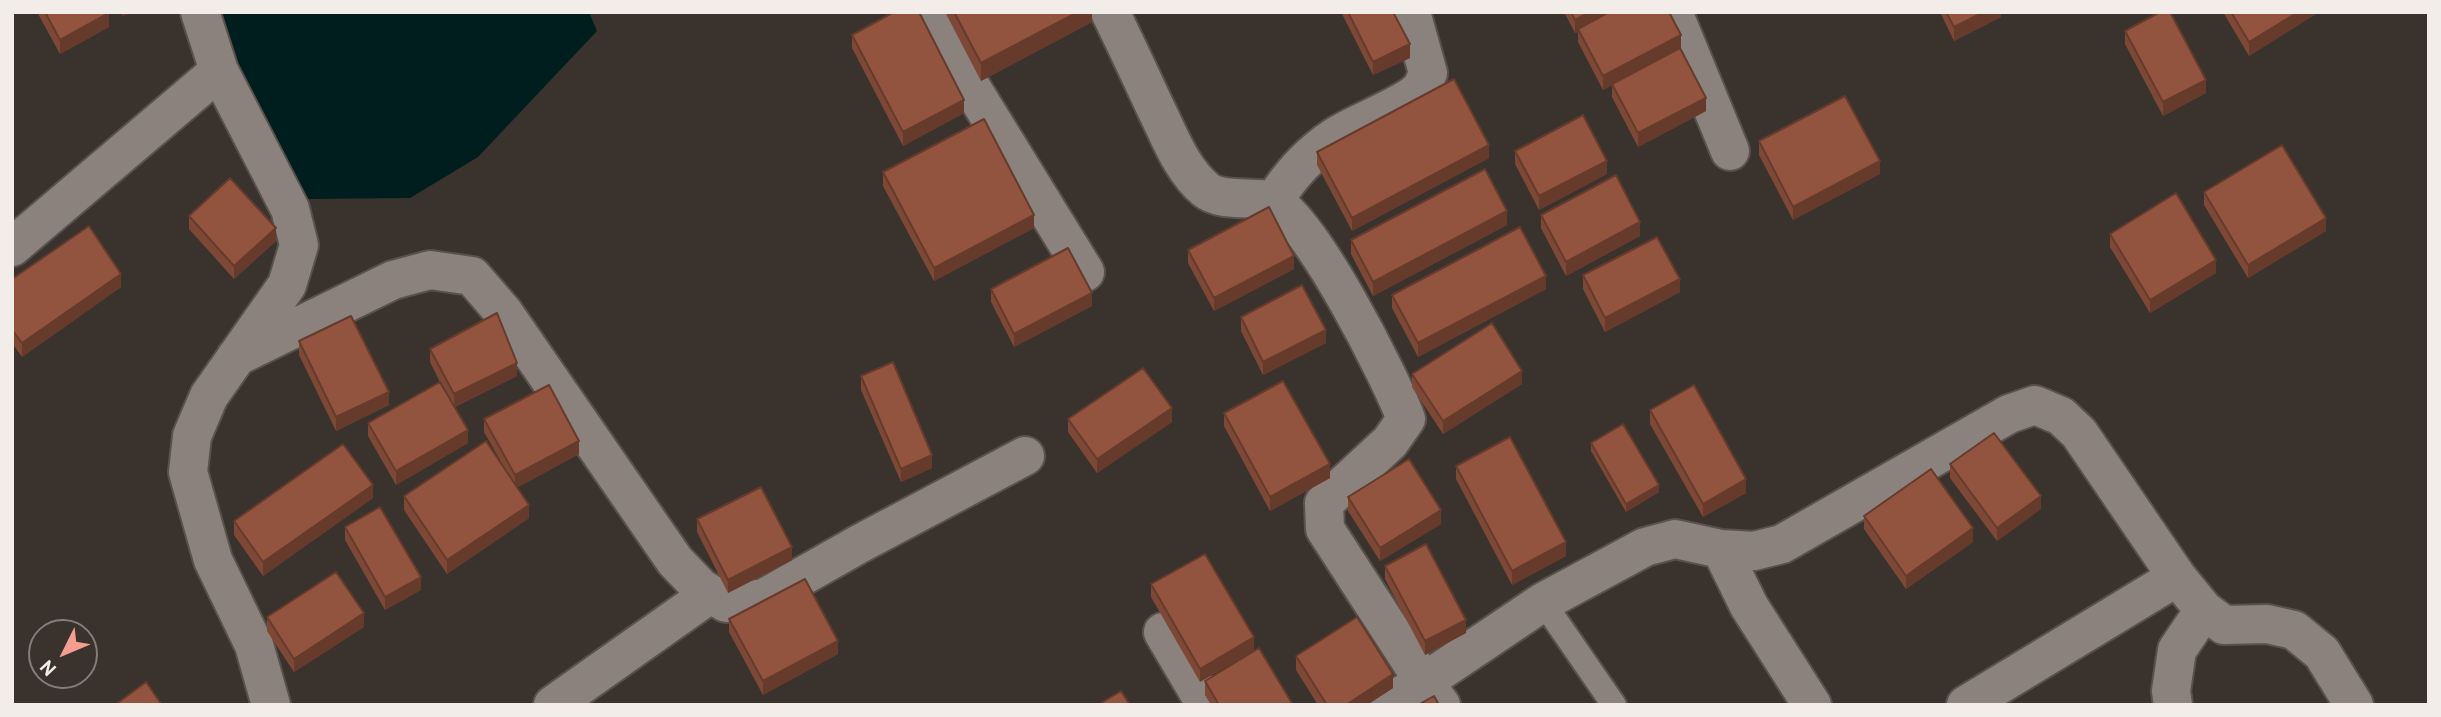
<!DOCTYPE html>
<style>
body{margin:0}
#map{position:relative;width:2441px;height:717px;overflow:hidden;background:#3a322d;font-family:Overpass,sans-serif}
canvas{display:block}
.frame{position:absolute;inset:0;border:14px solid #f3edea;pointer-events:none}
.north{position:absolute;left:28px;top:619px;width:70px;height:70px;box-sizing:border-box;background:#3a322d;border:2px solid #847d79;border-radius:50%;rotate:227deg;font-size:19px;font-weight:700;line-height:28px;text-align:center;color:#f3edea}
.north::after{content:'';display:block;margin:auto;width:24px;height:32px;background:#f59d8f;clip-path:polygon(50% 0,100% 100%,50% 72%,0 100%)}
</style>
<div id="map">
<canvas width="2441" height="717"></canvas>
<div class="frame"></div>
<div class="north">N</div>
</div>
<script>
const ctx = document.querySelector('canvas').getContext('2d');
ctx.lineJoin = 'round';
function fillPath(path, color) { ctx.fillStyle = color; ctx.fill(path, 'evenodd'); }
function stroke(path, color, width, dash) { ctx.strokeStyle = color; ctx.lineWidth = width; ctx.lineCap = dash ? 'butt' : 'round'; ctx.setLineDash(dash || []); ctx.stroke(path); }
const water = new Path2D(`
 M210 12H589L597 31 478 157 410 198 305 199Z`);
const lane = new Path2D(`
 M1543 602 1614 705`);
const street = new Path2D(`
 M200 12 219 71 290 209 299 245 287 285 209 396 192 436 188 472 213 560 254 645 271 705
 M933 12 952 56 1085 272
 M1110 12C1126 44 1141 77 1156 109 1170 137 1181 169 1206 190 1222 203 1259 195 1273 202 1310 218 1391 378 1406 419L1390 442 1324 503 1325 529 1424 682 1441 705
 M1673 12 1730 151
 M1273 202C1291 174 1309 154 1336 136 1356 123 1410 103 1421 88 1424 84 1426 77 1428 73L1411 12
 M12 247 219 71
 M236 357 393 280 430 270 472 276 504 313 675 561 701 588 726 603 764 598 861 543 1025 456
 M1721 549 1749 606 1812 705
 M1163 632 1206 705
 M553 705 710 594
 M1385 705 1424 682 1543 602 1645 547 1675 539 1721 549 1754 551 1782 544 2009 414 2035 405 2061 416 2079 433 2177 577 2204 610 2224 625 2267 624 2294 630 2322 653 2354 705
 M1966 705 2177 577
 M2173 705 2171 691 2177 650 2204 610`);
const wall = new Path2D(`
 M37 12H109V27L60 54Z
 M945 12H1092V22L981 81Z
 M1341 12H1393L1410 58 1373 75Z
 M1564 12H1669L1680 49 1706 111 1638 147 1612 97V85L1603 90 1578 42V32L1575 33Z
 M1940 12H2001V17L1954 41Z
 M2223 12H2319L2249 56Z
 M2125 31 2206 93 2163 116 2125 44Z
 M852 35 964 113 903 146 852 48Z
 M1759 141 1880 174 1793 220 1759 155Z
 M1515 151 1607 174 1539 210 1515 164Z
 M1317 152 1489 158 1352 231 1317 165Z
 M883 172 1034 228 934 281 883 186Z
 M2204 192 2326 231 2248 278 2204 205Z
 M1541 215 1640 236 1566 276 1541 228Z
 M189 216 276 241 234 279 189 229Z
 M1507 225 1373 296 1351 254V240Z
 M2110 234 2216 273 2150 313 2110 247Z
 M1188 250 1294 269 1214 311 1188 263Z
 M1583 275 1680 292 1605 332 1583 289Z
 M12 279 121 287 22 357 12 343Z
 M991 289 1092 306 1014 347 991 302Z
 M1546 289 1418 357 1392 308V295Z
 M1241 317 1326 343 1263 375 1241 331Z
 M299 341 389 405 336 431 299 355Z
 M430 349 517 376 455 407 468 443 396 485 368 436V423L441 384 430 362Z
 M1412 374 1522 384 1443 434 1412 387Z
 M861 376 932 468 901 482 861 390Z
 M1650 410 1746 493 1703 517 1650 424Z
 M1224 413 1330 478 1270 511 1224 426Z
 M484 419 579 454 518 487 529 518 447 574 404 510V496L500 460 484 432Z
 M1068 419 1172 422 1097 473 1068 432Z
 M1591 443 1659 492 1626 512 1591 451Z
 M1950 464 2041 509 1997 541 1950 478Z
 M1456 466 1566 556 1512 585 1456 479Z
 M1348 497 1441 524 1380 561 1348 511Z
 M373 498 263 576 234 535V521Z
 M1864 516 1973 542 1906 589 1864 529Z
 M697 519 792 560 728 593 697 532Z
 M345 527 421 590 385 610 345 540Z
 M1205 554 1200 682 1151 597V584Z
 M1385 566 1466 633 1425 655 1385 579Z
 M267 617 364 627 294 672 267 631Z
 M729 619 838 654 763 695 729 632Z
 M1296 656 1393 688 1367 705H1318L1296 670Z
 M1205 681 1293 705H1211L1205 695Z`);
const shadedWall = new Path2D(`
 M122 12H137L122 16Z
 M1078 12H1092V22L981 81V63Z
 M1589 12H1615L1578 29V32L1575 33V20Z
 M1984 12H2001V17L1954 41V27Z
 M2298 12H2319L2249 56V42Z
 M109 13V27L60 54V40Z
 M1681 35V48L1603 90V76Z
 M1410 44V58L1373 75V62Z
 M2206 80V93L2163 116V102Z
 M1706 98V111L1638 147V133Z
 M964 100V113L903 146V132Z
 M1489 145V158L1352 231V218Z
 M1607 161V174L1539 210V196Z
 M1880 161V174L1793 220V207Z
 M1507 211V225L1373 296V282Z
 M1034 215V228L934 281V268Z
 M2326 218V231L2248 278V265Z
 M1640 222V236L1566 276V262Z
 M276 228V241L234 279V266Z
 M1294 256V269L1214 311V298Z
 M2216 260V273L2150 313V300Z
 M121 274V287L22 357V343Z
 M1546 276V289L1418 357V343Z
 M1680 279V292L1605 332V318Z
 M1092 293V306L1014 347V334Z
 M1326 330V343L1263 375V362Z
 M517 363V376L454 407V394Z
 M1522 371V384L1443 434V421Z
 M389 392V405L336 431V417Z
 M1172 408V422L1097 473V459Z
 M468 430V443L396 485V471Z
 M579 441V454L515 489V475Z
 M932 455V468L901 482V469Z
 M1330 464V478L1270 511V497Z
 M1746 479V493L1703 517V504Z
 M373 485V498L263 576V562Z
 M1659 485V492L1626 512V504Z
 M2041 496V509L1997 541V528Z
 M529 505V518L447 574V560Z
 M1441 510V524L1380 561V548Z
 M1973 528V542L1906 589V576Z
 M1566 542V556L1512 585V571Z
 M792 547V560L728 593V580Z
 M421 577V590L385 610V597Z
 M364 613V627L294 672V659Z
 M1466 620V633L1425 655V641Z
 M1254 637V651L1200 682V669Z
 M838 641V654L763 695V681Z
 M1393 674V688L1367 705H1346Z`);
const building = new Path2D(`
 M45 12H109V13L60 40Z
 M894 12H919L964 100 903 132 852 35Z
 M954 12H1078L981 63Z
 M1348 12H1393L1410 44 1373 62Z
 M1571 12H1589L1575 20Z
 M1609 12H1669L1681 35 1603 76 1578 29Z
 M1946 12H1984L1954 27Z
 M2160 12H2170L2206 80 2163 102 2125 31Z
 M2231 12H2298L2249 42Z
 M1680 48 1706 98 1638 133 1612 84Z
 M1454 79 1489 145 1352 218 1317 152Z
 M1845 96 1880 161 1793 207 1759 141Z
 M1583 115 1607 161 1539 196 1515 151Z
 M984 119 1034 215 934 268 883 172Z
 M2282 145 2326 218 2248 265 2204 192Z
 M1485 169 1507 211 1373 282 1351 240Z
 M1616 175 1640 222 1566 262 1541 215Z
 M230 178 276 228 234 266 189 216Z
 M2176 193 2216 260 2150 300 2110 234Z
 M1269 207 1294 256 1214 298 1188 250Z
 M89 226 121 274 22 343 12 330V279Z
 M1520 227 1546 276 1418 343 1392 295Z
 M1657 237 1680 279 1605 318 1583 275Z
 M1068 248 1092 293 1014 334 991 289Z
 M1302 285 1326 330 1263 362 1241 317Z
 M497 313 517 363 454 394 430 349Z
 M351 316 389 392 336 417 299 341Z
 M1492 323 1522 371 1443 421 1412 374Z
 M893 362 932 455 901 469 861 376Z
 M1143 368 1172 408 1097 459 1068 419Z
 M1283 381 1330 464 1270 497 1224 413Z
 M440 382 468 430 396 471 368 423Z
 M549 385 579 441 515 475 484 419Z
 M1694 385 1746 479 1703 504 1650 410Z
 M1623 424 1659 485 1626 504 1591 443Z
 M1994 433 2041 496 1997 528 1950 464Z
 M1510 437 1566 542 1512 571 1456 466Z
 M486 441 529 505 447 560 404 496Z
 M343 444 373 485 263 562 234 521Z
 M1409 459 1441 510 1380 548 1348 497Z
 M1931 469 1973 528 1906 576 1864 516Z
 M761 487 792 547 728 580 697 519Z
 M380 507 421 577 385 597 345 527Z
 M1426 544 1466 620 1425 641 1385 566Z
 M1205 554 1254 637 1200 669 1151 584Z
 M336 572 364 613 294 659 267 617Z
 M805 579 838 641 763 681 729 619Z
 M1357 617 1393 674 1346 705H1327L1296 656Z
 M1259 648 1293 705H1219L1205 681Z
 M146 682 162 705H115Z
 M1121 691 1130 705H1098Z
 M1434 696 1439 705H1418Z`);
fillPath(water, '#011e1f');
stroke(lane, '#58514c', 28);
stroke(street, '#58514c', 42);
stroke(lane, '#8c827d', 24);
stroke(street, '#8c827d', 38);
fillPath(wall, '#7e4836');
fillPath(shadedWall, '#663b2c');
fillPath(building, '#92543f');
stroke(building, '#663b2c', 2);
</script>
